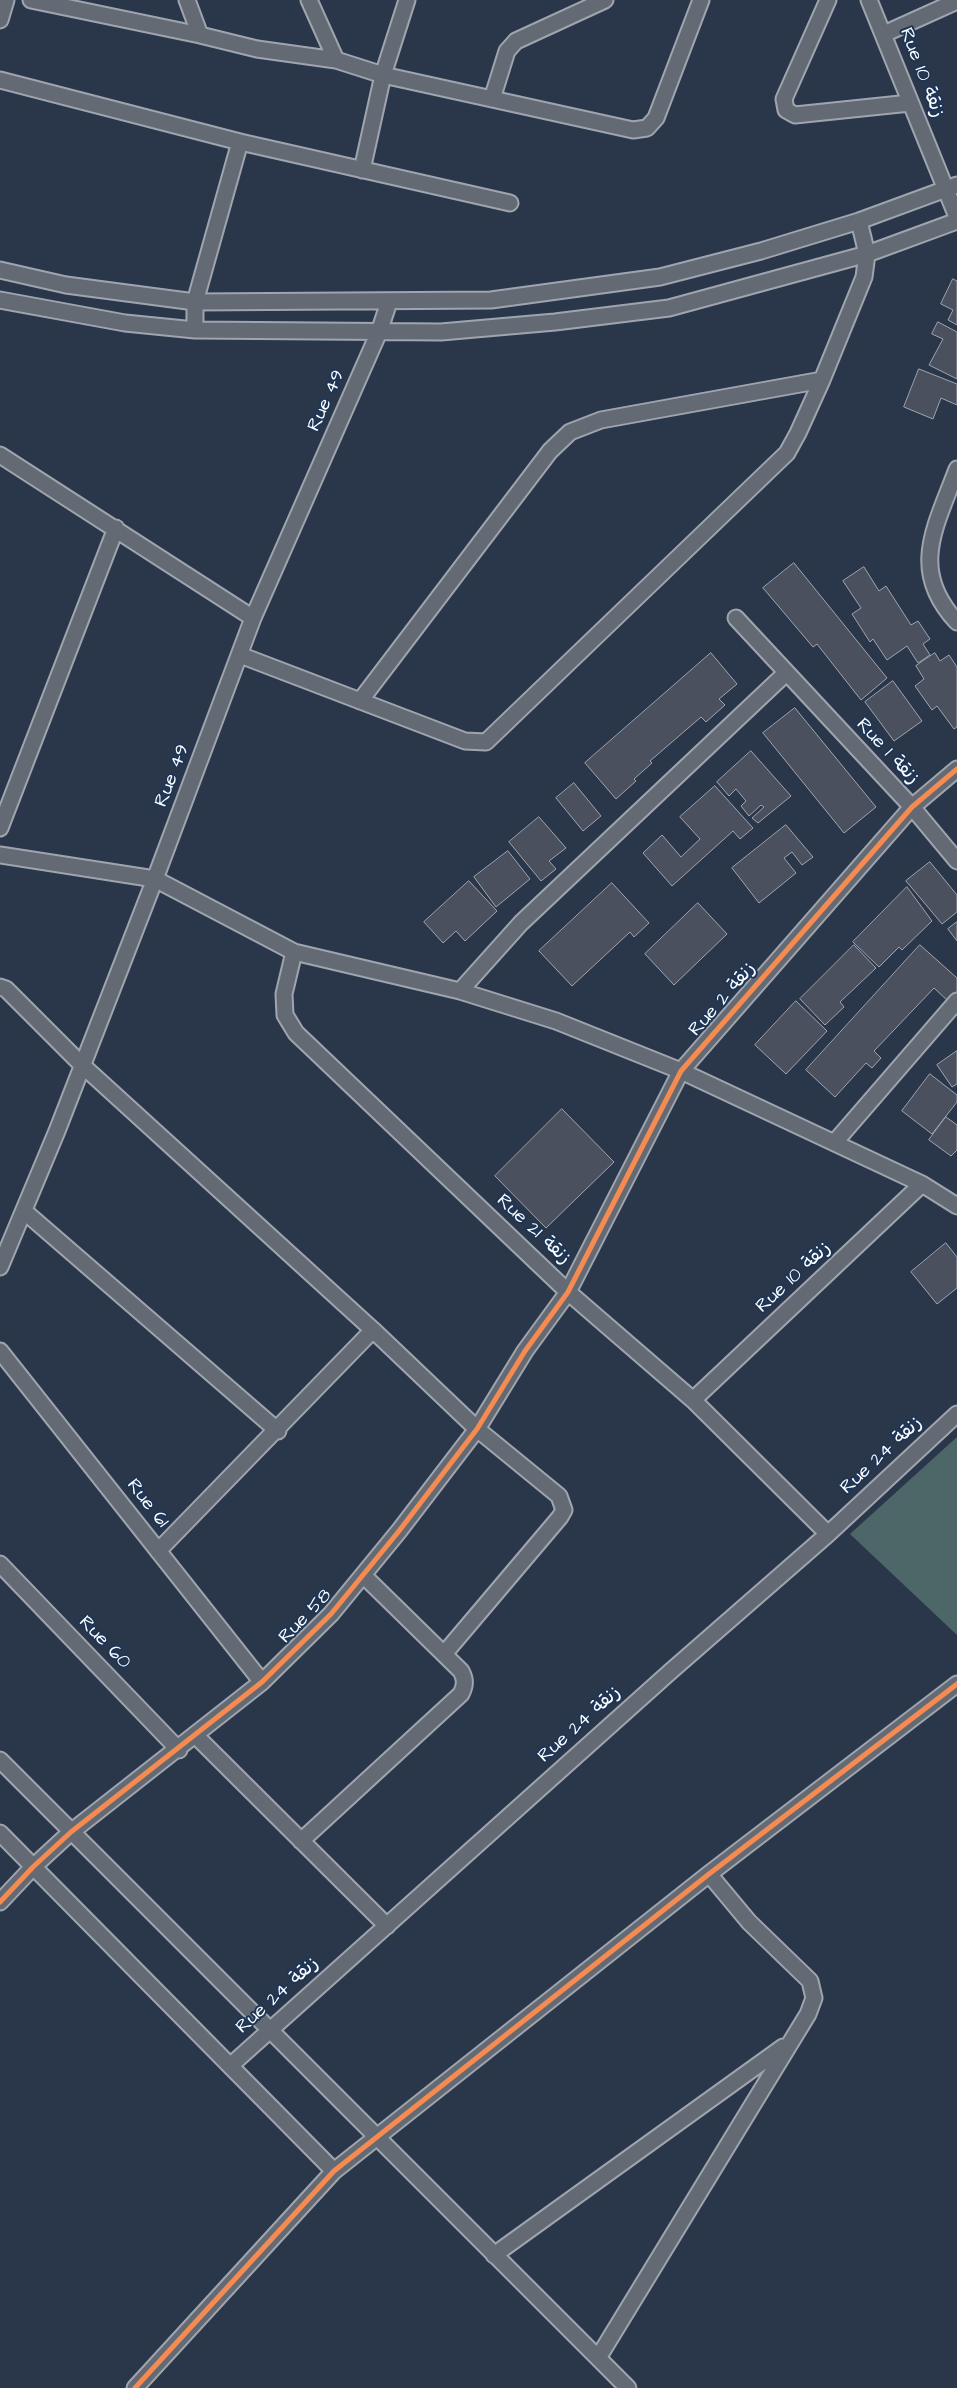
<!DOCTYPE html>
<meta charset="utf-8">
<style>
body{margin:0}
canvas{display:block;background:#2a374a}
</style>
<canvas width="957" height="2388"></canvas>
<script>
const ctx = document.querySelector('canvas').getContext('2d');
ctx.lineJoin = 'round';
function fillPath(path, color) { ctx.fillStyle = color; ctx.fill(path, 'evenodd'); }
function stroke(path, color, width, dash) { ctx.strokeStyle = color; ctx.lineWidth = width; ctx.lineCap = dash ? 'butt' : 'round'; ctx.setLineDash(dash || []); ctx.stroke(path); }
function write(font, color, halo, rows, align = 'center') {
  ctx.font = font + ' "Architects Daughter","Playpen Sans Arabic",sans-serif'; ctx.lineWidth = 4; ctx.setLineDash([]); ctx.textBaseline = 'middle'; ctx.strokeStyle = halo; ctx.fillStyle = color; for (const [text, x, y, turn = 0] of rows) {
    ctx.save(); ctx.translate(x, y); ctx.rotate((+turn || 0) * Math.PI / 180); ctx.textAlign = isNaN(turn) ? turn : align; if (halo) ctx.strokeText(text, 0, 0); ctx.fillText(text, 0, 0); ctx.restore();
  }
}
const green = new Path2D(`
 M957 1437V1635L850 1534Z`);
const building = new Path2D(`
 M953 279 957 281V325L948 320 953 310 941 304Z
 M938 322 957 332V379L929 365 943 339 932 334Z
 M919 369 957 384V405L941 398 933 419 904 407Z
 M794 563 887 678 861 700 817 644 813 647 763 588Z
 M864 567 879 591 886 586 911 625 918 621 930 639 923 644 930 655 918 663 907 646 887 660 873 639 870 642 852 614 861 608 843 581Z
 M711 653 737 684 719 699 725 705 706 722 701 717 650 761 652 763 634 779 636 781 616 799 585 763Z
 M935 653 940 661 949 655 957 667V727L954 729 937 706 932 710 915 686 924 679 916 666Z
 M893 681 922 721 894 741 865 702Z
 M795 708 876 807 844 833 763 733Z
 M751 751 791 796 758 823 752 818 764 807 761 805 749 816 741 806 746 801 736 789 729 796 717 782Z
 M574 783 601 816 583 831 556 798Z
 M715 786 753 828 740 839 733 831 672 886 643 853 662 835 681 857 700 839 680 817Z
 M539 817 566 848 549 861 556 869 541 881 509 842Z
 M786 825 813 857 802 865 792 852 784 858 796 873 759 903 732 868Z
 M508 851 530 879 496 907 474 877Z
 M930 862 957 895V912L942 924 906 881Z
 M469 881 497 911 465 941 456 931 443 943 424 922Z
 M612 883 649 923 634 937 630 932 572 986 539 951Z
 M907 887 932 921 902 950 899 947 879 967 853 942Z
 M698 903 727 934 674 985 645 954Z
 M957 922V941L948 929Z
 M854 945 876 968 840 1002 844 1007 825 1025 800 999Z
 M920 945 957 978V992L949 1002 934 988 874 1051 881 1058 872 1068 866 1063 835 1097 806 1070Z
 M796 1001 827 1031 786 1074 755 1045Z
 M957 1051V1084L952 1087 937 1065Z
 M930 1074 957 1095V1102L932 1134 902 1111Z
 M562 1109 614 1162 546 1228 495 1176Z
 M946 1117 957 1125V1150L951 1156 929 1140Z
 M946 1243 957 1257V1288L937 1304 911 1272Z`);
const minor = new Path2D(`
 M31 0 200 35
 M187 0 200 35 257 49 336 60 383 75 633 130 647 128 656 118 701 0
 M309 0 336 60
 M828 0 784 99 786 110 795 115 910 103
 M869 0 957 217
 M0 20 6 0
 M884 34 957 1
 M0 80 240 142 510 203
 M492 99 507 51 516 41 605 0
 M362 170 383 75 407 0
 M0 270 66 285 195 302 491 300 660 277 761 251 859 221 957 185
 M0 300 125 323 195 330 441 332 555 322 669 308 867 254 957 221
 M195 330V302L240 142
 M0 455 253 618
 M957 469C936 526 908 570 957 622
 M736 618 912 807 957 861
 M240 655 465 741 486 742 787 453 798 433 822 380 864 277 867 254 859 221
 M360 701 550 451 570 432 601 420 822 380
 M0 828 116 528
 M0 855 155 879 294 952 460 991 556 1021 681 1071 922 1184 957 1206
 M294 952 284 994 285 1015 296 1033 568 1292 693 1400 828 1534
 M0 987 6 989 82 1065 373 1330 477 1429 559 1496 564 1510 560 1517 444 1654
 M460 991 521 923 786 673
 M835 1142 957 1001
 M24 1211 278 1431
 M0 1267 57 1131 155 879 253 618 379 332 389 302
 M0 1351 262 1682
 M693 1400 922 1184
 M158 1551 373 1330
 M0 1564 179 1750
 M196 1736 387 1926
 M0 1760 628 2388
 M0 1833 334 2171
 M301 1841 461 1694C465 1686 466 1680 461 1671L363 1575
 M0 1902 33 1867 71 1832 262 1682 331 1614 399 1531 477 1429 525 1351 568 1292 681 1071 912 807 957 769
 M230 2066 671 1671 828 1534 957 1414
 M494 2255 783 2047
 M598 2358 808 2014 814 1998 810 1981 749 1922 709 1874
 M135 2388 334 2171 709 1874 957 1684`);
const cycleway = new Path2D(`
 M0 1902 33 1867 71 1832 262 1682 331 1614 399 1531 477 1429 525 1351 568 1292 681 1071 912 807 957 769
 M135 2388 334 2171 709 1874 957 1684`);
const streetNames = [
 ["Rue 10 زنقة",921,73,69],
 ["Rue 49",327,401,-66],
 ["Rue 1 زنقة",887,752,47],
 ["Rue 49",173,776,-69],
 ["Rue 2 زنقة",723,1000,-49],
 ["Rue 21 زنقة",533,1230,43],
 ["Rue 10 زنقة",794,1278,-43],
 ["Rue 24 زنقة",882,1456,-43],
 ["Rue 61",147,1504,52],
 ["Rue 58",306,1617,-46],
 ["Rue 60",104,1643,46],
 ["Rue 24 زنقة",580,1725,-42],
 ["Rue 24 زنقة",278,1996,-42]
];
fillPath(green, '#4d6768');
fillPath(building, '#4b505e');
stroke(building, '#9fa5ae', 1);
stroke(minor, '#9fa5ae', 19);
stroke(minor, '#636a74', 15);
stroke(cycleway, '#f68b52', 5);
write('19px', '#fff', '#1d3557', streetNames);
</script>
